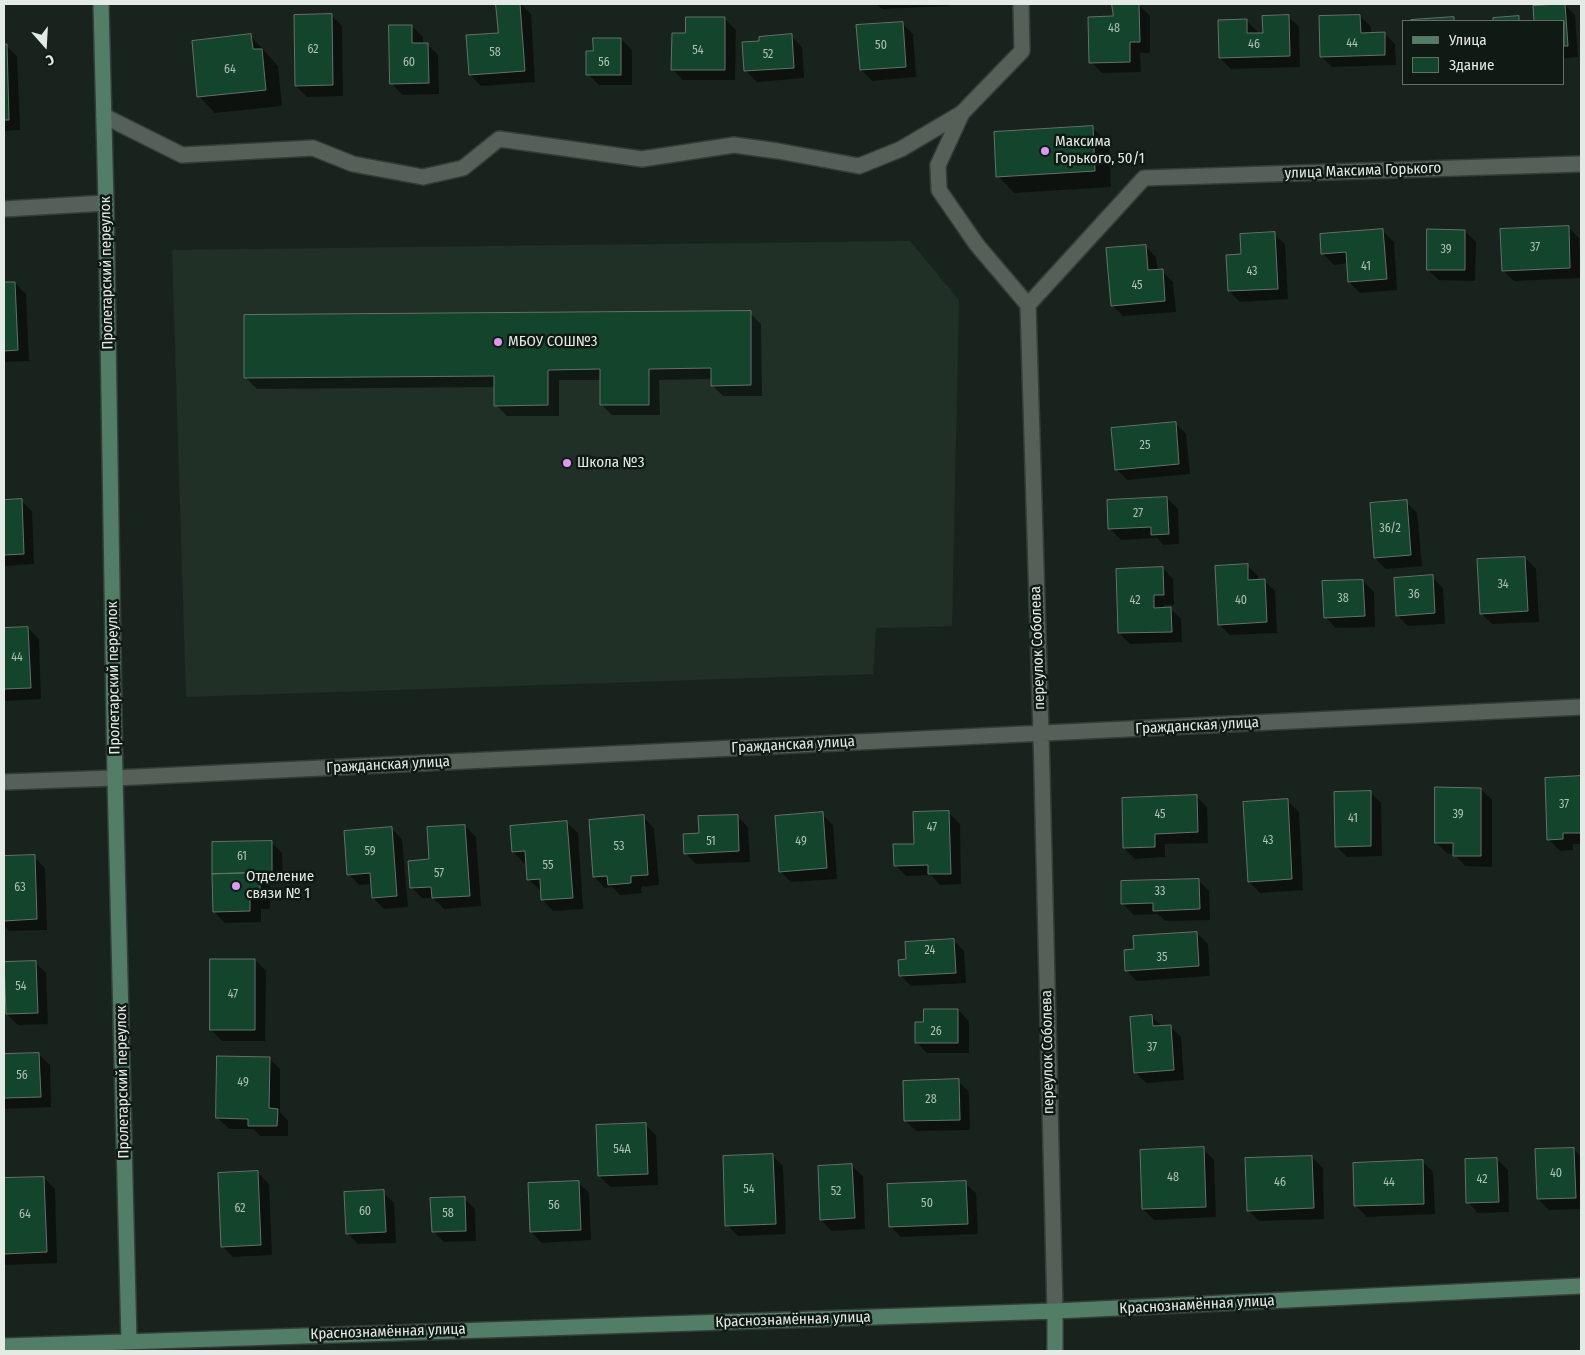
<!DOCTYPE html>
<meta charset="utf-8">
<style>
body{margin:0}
#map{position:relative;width:1585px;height:1355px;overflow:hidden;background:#19231d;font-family:"Fira Sans Condensed",sans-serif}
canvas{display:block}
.frame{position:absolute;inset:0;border:5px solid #e4eae6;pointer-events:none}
.legend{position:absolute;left:1402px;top:20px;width:162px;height:65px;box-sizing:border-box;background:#101a14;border:1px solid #656d68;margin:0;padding:6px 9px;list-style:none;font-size:15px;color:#e4eae6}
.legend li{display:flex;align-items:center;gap:10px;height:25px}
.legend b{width:25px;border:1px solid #656d68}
.north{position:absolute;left:20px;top:20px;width:50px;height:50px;-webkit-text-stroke:4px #101a14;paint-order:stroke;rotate:161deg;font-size:14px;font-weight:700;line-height:20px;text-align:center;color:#e4eae6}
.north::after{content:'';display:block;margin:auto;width:18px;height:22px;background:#e4eae6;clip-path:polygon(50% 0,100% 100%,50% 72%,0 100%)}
</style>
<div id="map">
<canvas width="1585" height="1355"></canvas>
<div class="frame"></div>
<ul class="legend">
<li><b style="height:6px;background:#527d66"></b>Улица</li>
<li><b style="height:14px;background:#13442c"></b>Здание</li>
</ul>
<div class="north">С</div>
</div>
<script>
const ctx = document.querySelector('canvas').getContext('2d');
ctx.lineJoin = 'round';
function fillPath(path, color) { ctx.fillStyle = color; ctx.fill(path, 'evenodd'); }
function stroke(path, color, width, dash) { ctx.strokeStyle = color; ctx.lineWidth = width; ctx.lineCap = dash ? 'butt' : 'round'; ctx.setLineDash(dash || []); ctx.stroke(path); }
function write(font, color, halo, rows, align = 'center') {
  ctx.font = font + ' "Fira Sans Condensed",sans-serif'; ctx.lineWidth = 5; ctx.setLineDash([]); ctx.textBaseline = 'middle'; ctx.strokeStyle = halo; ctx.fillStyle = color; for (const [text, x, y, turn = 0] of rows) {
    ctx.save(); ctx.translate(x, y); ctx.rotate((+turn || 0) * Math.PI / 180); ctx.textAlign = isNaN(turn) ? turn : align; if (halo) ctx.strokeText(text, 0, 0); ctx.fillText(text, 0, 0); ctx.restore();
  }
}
const built = new Path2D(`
 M910 241 959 300 952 626 876 628 873 674 186 697 172 250Z`);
const shadow = new Path2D(`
 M521 4 531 14 535 82 481 86 470 75 499 34 497 5Z
 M877 4H949V6L882 9Z
 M1564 4 1575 15 1578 57 1564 58V21H1535L1534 7Z
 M1139 5 1150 16V53H1140L1141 72 1102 73 1091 62 1114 17Z
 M331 15 342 26 343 96 307 97 296 86Z
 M1288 16 1299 27 1300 67 1231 69 1220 58 1246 20 1257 31V34H1264Z
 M1360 16 1371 27V34L1384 33 1395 44 1396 65 1332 67 1321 56Z
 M1453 18 1456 21H1412Z
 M725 19 736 30 735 80H683L672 69 687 34Z
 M902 23 913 34 916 77 872 81 861 70Z
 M412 26 423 37V44H427L438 55 439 94 403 95 392 84Z
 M251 36 278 66 282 106 215 113 199 96Z
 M791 36 802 47 804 78 757 82 746 71Z
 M621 39 632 50V85H599L588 74 595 52Z
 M4 45H6L17 56 20 130 4 131Z
 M1092 127 1109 144 1111 187 1014 193 998 176Z
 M1568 227 1579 238 1581 278 1514 281 1503 270Z
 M1383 231 1394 242 1397 290 1360 293 1349 282 1348 263 1334 265 1323 254Z
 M1465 231 1476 242 1475 281 1439 280 1428 270Z
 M1274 234 1285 244 1288 299 1240 302 1229 291 1242 256Z
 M1145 246 1156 257 1158 271H1162L1173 282 1176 312 1123 316 1112 305Z
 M15 283 26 294 29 361 4 362V284Z
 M750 313 761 324 762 396H723L712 385V379L659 380 660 415H612L601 404V380H559V416H507L496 405V387L257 389 246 378Z
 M1175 423 1186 434 1190 474 1127 480 1116 469Z
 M1167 498 1178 509 1179 544 1164 545 1157 538 1121 540 1110 529Z
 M21 500 32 511 34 564 4 566V501Z
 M1406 502 1417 513 1422 566 1386 569 1375 558 1371 505Z
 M1525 558 1536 569 1539 622 1492 624 1481 613Z
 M1247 565 1258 576V581L1264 580 1275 591 1277 633 1230 635 1219 624Z
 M1163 568 1173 579 1174 605H1164V609L1170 608 1181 619 1182 642 1130 644 1119 633Z
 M1432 577 1443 588 1445 624 1408 626 1397 615Z
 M1363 581 1374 592 1375 627 1336 628 1325 617Z
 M28 628 39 639 41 699 4 701V629Z
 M1581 777V844H1573V850L1560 851 1549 840 1546 779Z
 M1481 789 1492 800V867L1465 866 1454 854 1447 853 1436 843Z
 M1370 792 1381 803 1382 856 1347 857 1336 846Z
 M1196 796 1207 807 1208 843 1165 844V857L1135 859 1124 848Z
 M1288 801 1299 812 1303 890 1260 893 1249 882Z
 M949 813 960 824 961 884 940 885 931 875 906 876 895 865Z
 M822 814 833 825 837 879 791 882 780 871Z
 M737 816 748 827 750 862 696 864 685 853 700 834Z
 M643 817 654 828 659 885 641 887 642 893 620 895 612 887 605 888 594 877 590 821Z
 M567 823 578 833 583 909 553 911 543 900 542 890H540L529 880 527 863H524L513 852Z
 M465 826 476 837 481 906 444 909 433 898H422L411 887 430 860Z
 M391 828 402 839 408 907 384 909 373 898 372 884 359 885 349 874Z
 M271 842 282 853 283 883H270V909H261V922L225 923 214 912 213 843Z
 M34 857 45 868 47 930 9 931 4 926V858Z
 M1198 880 1209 891 1210 920 1165 921 1158 914 1134 915 1123 904Z
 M1197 933 1208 944 1210 976 1137 981 1126 970 1135 950Z
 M953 940 964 951 966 983 911 986 900 975 908 961Z
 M255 960 266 971 265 1041H222L211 1030Z
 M35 962 46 973 48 1024 18 1025 7 1014Z
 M958 1010 969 1021V1053H927L916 1042 925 1023Z
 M1151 1016 1162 1026H1170L1181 1037 1184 1080 1146 1083 1135 1072Z
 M39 1054 50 1065 51 1107 4 1109V1056Z
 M269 1058 280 1069V1112L288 1121V1136H260L253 1129H229L218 1118Z
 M958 1081 969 1092 970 1130 916 1131 905 1120Z
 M645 1124 656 1135 658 1185 610 1187 599 1176Z
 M1203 1149 1214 1160 1216 1217 1154 1220 1143 1209Z
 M1574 1149 1581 1157V1209L1549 1210 1538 1199Z
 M772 1155 783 1166 786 1234 738 1236 727 1225Z
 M1312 1157 1323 1168 1324 1219 1259 1221 1248 1210Z
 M1497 1159 1508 1170 1509 1212 1478 1213 1468 1202Z
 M1422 1161 1433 1172 1435 1214 1367 1217 1356 1206Z
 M852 1166 863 1176 865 1229 832 1231 821 1220Z
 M258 1173 269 1184 272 1255 233 1257 222 1246Z
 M44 1178 55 1189 57 1263 4 1265V1180Z
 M578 1182 589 1193 591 1240 542 1243 531 1232Z
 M965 1183 976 1193 978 1234 901 1237 890 1226Z
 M383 1192 394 1203 396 1243 358 1244 347 1233Z
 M464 1198 475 1209 476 1241 444 1242 433 1231Z`);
const building = new Path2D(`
 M496 4H520L525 71 469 75 466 35 498 33Z
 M1112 4H1139L1140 42H1130V62L1089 63 1088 17 1113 16Z
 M1565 4 1568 46H1564V21H1534L1533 6Z
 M332 14 333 85 295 86 294 15Z
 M1289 15 1290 56 1219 58 1218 20 1247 19V33H1263L1262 16Z
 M1360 15 1361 33 1385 32V55L1320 57 1319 16Z
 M1519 16V21H1493V18Z
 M686 17H725V70H671L672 33H685Z
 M1454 17V21H1411V20Z
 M903 22 906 67 860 70 856 25Z
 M389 25H412V43H428L429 83 390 84Z
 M251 34 253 49H262L266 90 197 97 192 41Z
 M792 34 794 68 744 71 742 42 759 41V37Z
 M593 38H621V75H586V51H593Z
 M4 44H7L9 120H4Z
 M1093 126 1095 171 996 177 994 132Z
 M1569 226 1570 268 1502 271 1500 229Z
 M1383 229 1387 279 1348 282 1346 252 1321 254 1320 234Z
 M1427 229 1465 230V270H1427Z
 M1275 232 1278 289 1228 291 1226 255 1241 254 1240 234Z
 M1146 245 1148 270 1163 269 1165 301 1111 306 1106 248Z
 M4 282H15L18 350 4 351Z
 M751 311V385L711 386V368L649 369V405H600V369L548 370V405L494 406V376L244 378V315Z
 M1176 422 1179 464 1115 470 1111 428Z
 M1167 497 1169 534 1151 535V527L1108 529 1107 500Z
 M22 499 24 554 4 555V500Z
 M1407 500 1411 555 1374 558 1370 503Z
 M1525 557 1528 611 1480 614 1477 559Z
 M1248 564V580L1265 579 1267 622 1218 625 1215 566Z
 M1163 567 1164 595H1154V608L1171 607 1172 632 1118 633 1116 569Z
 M1433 575 1435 613 1396 616 1394 578Z
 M1363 580 1365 616 1324 618 1322 581Z
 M28 627 31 688 4 689V628Z
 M1581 776V833H1563V839L1547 840 1545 778Z
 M1435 787 1481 788V856H1453V843H1435Z
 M1371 791V846L1335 847 1334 792Z
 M1197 795 1198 832 1155 834V847L1123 848 1122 798Z
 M1288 799 1292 879 1248 882 1243 802Z
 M949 811 951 874H928V865L894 866 893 844H914L913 812Z
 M823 812 827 868 779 872 775 816Z
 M644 815 648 875 631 876V883L608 885 607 876 593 877 589 820Z
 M738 815 739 851 684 854 683 834 699 833 698 816Z
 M567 821 573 898 541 900 540 879 527 880 525 851 512 852 510 826Z
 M465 825 470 896 432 898 431 887 410 888 408 861 429 859 427 827Z
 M392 827 397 896 372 898 370 873 347 875 344 831Z
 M272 841V872L212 874V842Z
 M35 855 37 919 4 921V856Z
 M260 873V899H250V911L213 912 212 874Z
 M1199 879 1200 909 1153 911V903L1121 904V881Z
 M1197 932 1199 966 1125 971 1124 950 1134 949 1133 936Z
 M954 939 956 973 899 976 898 960 906 959 905 942Z
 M210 959H255V1030H210Z
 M36 961 38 1013 6 1014 4 962Z
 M924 1009H958V1043H915V1022H923Z
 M1152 1015 1153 1026 1171 1025 1174 1070 1134 1073 1130 1017Z
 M39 1053 41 1097 4 1098V1054Z
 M217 1056 270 1057 269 1108 278 1109 277 1126H248V1119L216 1118Z
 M959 1079 960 1120 904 1121 903 1081Z
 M646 1123 648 1174 598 1176 596 1125Z
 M1204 1147 1206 1207 1142 1209 1140 1150Z
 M1574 1148 1576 1198 1537 1199 1535 1149Z
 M773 1154 776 1224 725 1226 723 1156Z
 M1312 1156 1314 1208 1247 1211 1245 1158Z
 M1497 1158 1499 1202 1466 1203 1465 1159Z
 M1423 1160 1424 1204 1354 1206 1353 1163Z
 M852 1164 855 1218 820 1220 818 1166Z
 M258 1171 261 1245 221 1247 218 1173Z
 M44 1177 47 1252 4 1254V1178Z
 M579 1181 581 1230 530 1232 528 1183Z
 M966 1181 968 1224 889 1227 887 1184Z
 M384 1190 386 1232 346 1234 344 1192Z
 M465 1197 466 1231 432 1232 430 1198Z`);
const lane = new Path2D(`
 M104 116 182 155 313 148 353 164 423 177 463 168 499 139 642 159 734 145 778 151 859 166 901 149 962 113`);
const street = new Path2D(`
 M1021 4 1022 51 962 113 938 165 939 190 977 245 1028 305 1041 733 1055 1311
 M4 209 106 203
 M1028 305 1144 178 1581 164
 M4 782 115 778 1581 707`);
const secondary = new Path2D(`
 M101 4 106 203 115 778 129 1341
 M1055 1311V1351
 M4 1346 1055 1311 1581 1286`);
const markers = [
 [1045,151,5,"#de98f2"],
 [498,342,5,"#de98f2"],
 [567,463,5,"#de98f2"],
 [236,886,5,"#de98f2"]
];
const numberNames = [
 ["48",1114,29],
 ["44",1352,44],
 ["46",1254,45],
 ["50",881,46],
 ["62",313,50],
 ["54",698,51],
 ["58",495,53],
 ["52",768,55],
 ["60",409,63],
 ["56",604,63],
 ["64",230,70],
 ["37",1535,248],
 ["39",1446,250],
 ["41",1366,267],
 ["43",1252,272],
 ["45",1137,286],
 ["25",1145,446],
 ["27",1138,514],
 ["36/2",1390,529],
 ["34",1503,585],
 ["36",1414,595],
 ["38",1343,599],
 ["42",1135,601],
 ["40",1241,601],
 ["44",17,658],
 ["37",1564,805],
 ["45",1160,815],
 ["39",1458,815],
 ["41",1353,819],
 ["47",932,828],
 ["43",1268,841],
 ["51",711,842],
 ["49",801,842],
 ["53",619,847],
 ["59",370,852],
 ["61",242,857],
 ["55",548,866],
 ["57",439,874],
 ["63",20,888],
 ["33",1160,892],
 ["24",930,951],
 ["35",1162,958],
 ["54",21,987],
 ["47",233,995],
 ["26",936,1032],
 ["37",1152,1048],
 ["56",22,1076],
 ["49",243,1083],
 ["28",931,1100],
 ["54А",622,1150],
 ["40",1556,1174],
 ["48",1173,1178],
 ["42",1482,1180],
 ["46",1280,1183],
 ["44",1389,1183],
 ["54",749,1190],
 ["52",836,1192],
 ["50",927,1204],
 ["56",554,1206],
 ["62",240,1209],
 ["60",365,1212],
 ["58",448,1214],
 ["64",25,1215]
];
const poiNames = [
 ["Максима",1055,142],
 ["Горького, 50/1",1055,159],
 ["МБОУ СОШ№3",508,342],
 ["Школа №3",577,463],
 ["Отделение",246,877],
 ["связи № 1",246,894]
];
const streetNames = [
 ["улица Максима Горького",1363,171,-2],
 ["Пролетарский переулок",107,273,-91],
 ["переулок Соболева",1038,648,-92],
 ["Пролетарский переулок",114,678,-91],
 ["Гражданская улица",1197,726,-3],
 ["Гражданская улица",793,745,-3],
 ["Гражданская улица",388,765,-3],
 ["переулок Соболева",1048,1052,-91],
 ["Пролетарский переулок",123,1082,-91],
 ["Краснознамённая улица",1197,1305,-3],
 ["Краснознамённая улица",793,1320,-2],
 ["Краснознамённая улица",388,1332,-2]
];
fillPath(built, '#203027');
fillPath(shadow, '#0007');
fillPath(building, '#13442c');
stroke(building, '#65716a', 1);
stroke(lane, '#353d38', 18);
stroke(street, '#353d38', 18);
stroke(secondary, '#353d38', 18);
stroke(lane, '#556059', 15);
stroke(street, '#556059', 15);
stroke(secondary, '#527d66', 15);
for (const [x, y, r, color] of markers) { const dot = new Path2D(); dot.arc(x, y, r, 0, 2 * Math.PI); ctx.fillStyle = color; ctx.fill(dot); stroke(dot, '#101a14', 2); }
write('12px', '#b0c0b8', null, numberNames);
write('15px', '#e4eae6', '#101a14', poiNames, 'left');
write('15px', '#e4eae6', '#101a14', streetNames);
</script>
